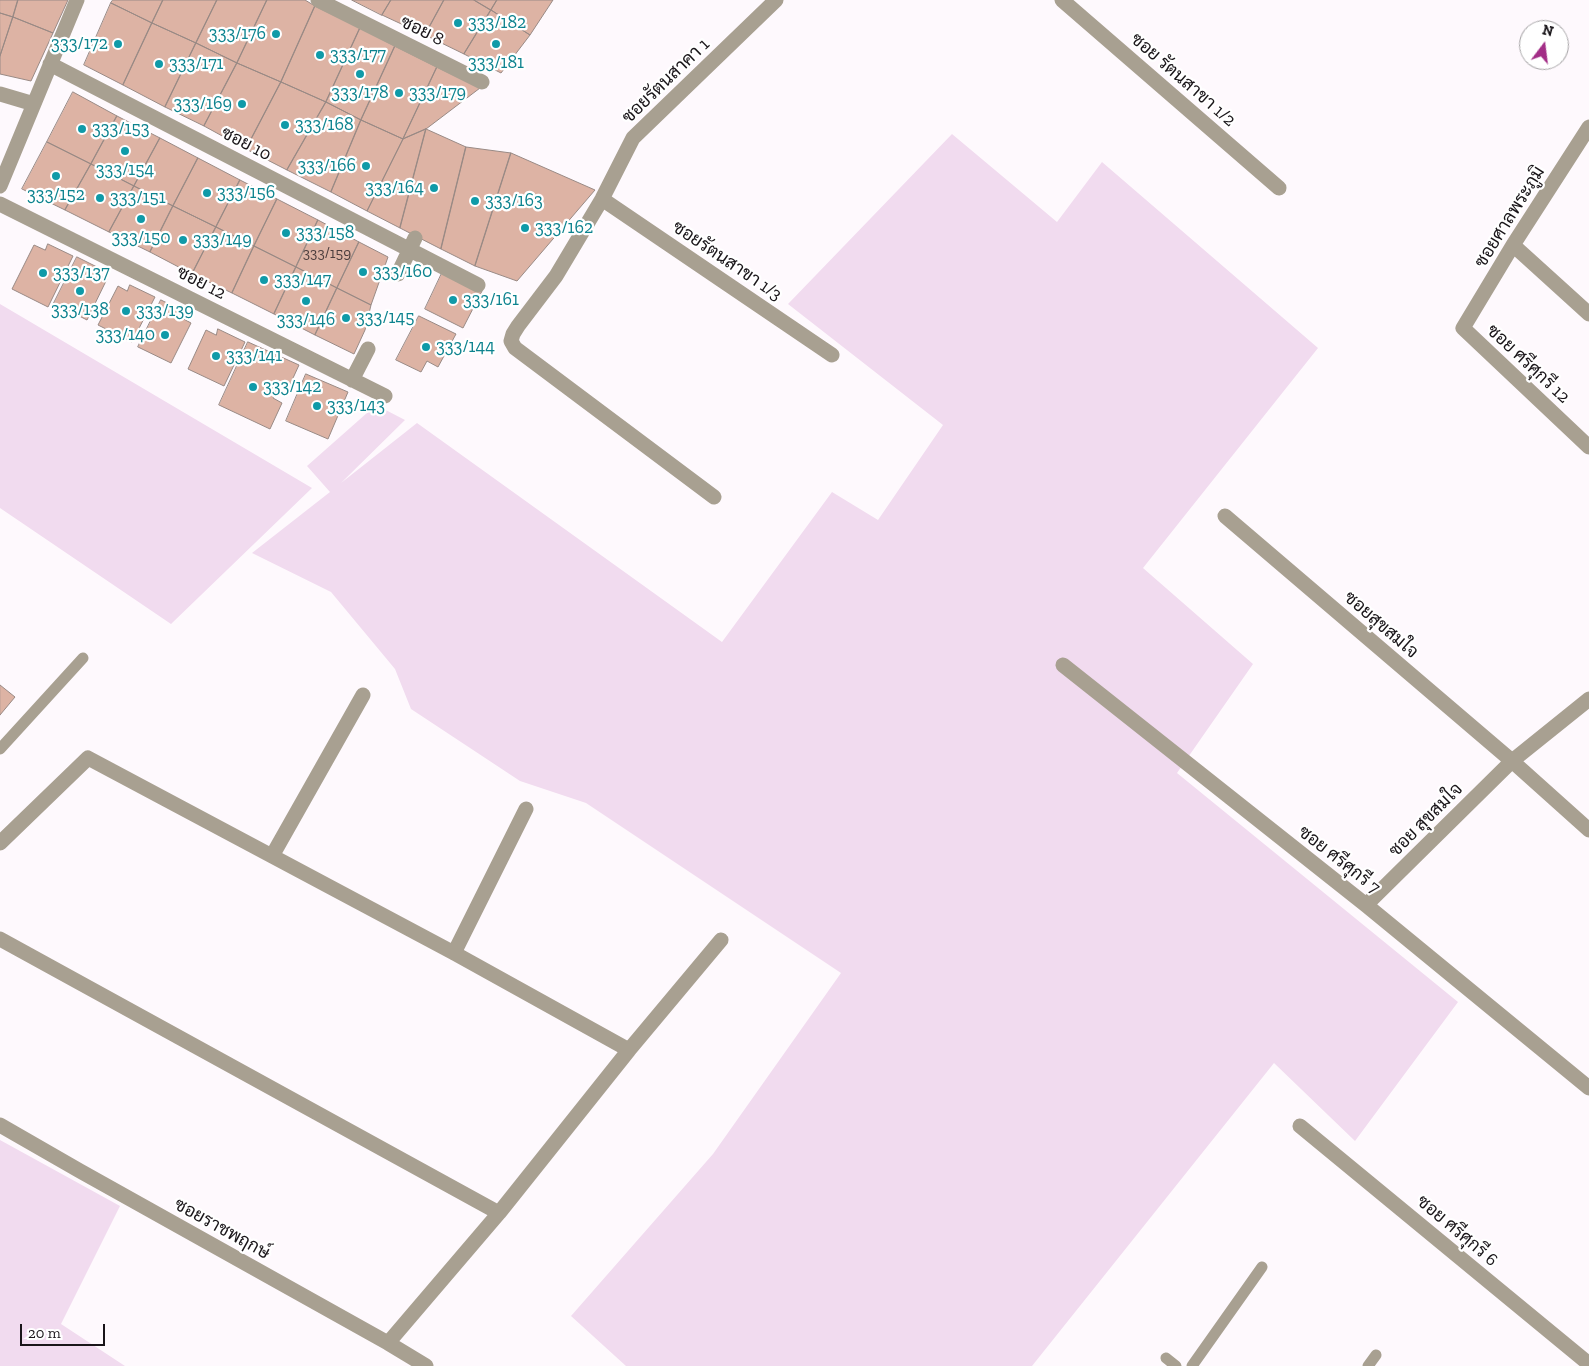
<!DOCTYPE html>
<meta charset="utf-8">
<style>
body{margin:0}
#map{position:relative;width:1589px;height:1366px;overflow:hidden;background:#fef9fd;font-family:"Zilla Slab",serif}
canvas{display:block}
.north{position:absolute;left:1519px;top:20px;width:50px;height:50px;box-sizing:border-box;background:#fff;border:1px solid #a3a1a3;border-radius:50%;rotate:15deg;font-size:14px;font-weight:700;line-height:20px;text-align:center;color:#191519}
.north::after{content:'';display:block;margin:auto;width:18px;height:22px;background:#a32e87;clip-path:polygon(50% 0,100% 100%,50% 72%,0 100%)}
.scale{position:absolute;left:20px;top:1324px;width:85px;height:22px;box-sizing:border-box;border:2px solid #191519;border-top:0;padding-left:6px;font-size:15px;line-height:18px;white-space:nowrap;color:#191519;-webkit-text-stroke:4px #fff;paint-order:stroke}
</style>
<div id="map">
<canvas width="1589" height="1366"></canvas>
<div class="north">N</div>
<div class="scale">20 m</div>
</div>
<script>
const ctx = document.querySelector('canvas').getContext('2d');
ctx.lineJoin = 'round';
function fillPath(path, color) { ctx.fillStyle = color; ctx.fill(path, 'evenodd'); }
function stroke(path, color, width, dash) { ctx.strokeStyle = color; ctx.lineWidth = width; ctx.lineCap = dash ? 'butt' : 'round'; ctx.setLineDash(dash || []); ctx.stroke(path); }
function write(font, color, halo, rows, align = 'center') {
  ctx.font = font + ' "Zilla Slab",Sarabun,serif'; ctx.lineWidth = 4.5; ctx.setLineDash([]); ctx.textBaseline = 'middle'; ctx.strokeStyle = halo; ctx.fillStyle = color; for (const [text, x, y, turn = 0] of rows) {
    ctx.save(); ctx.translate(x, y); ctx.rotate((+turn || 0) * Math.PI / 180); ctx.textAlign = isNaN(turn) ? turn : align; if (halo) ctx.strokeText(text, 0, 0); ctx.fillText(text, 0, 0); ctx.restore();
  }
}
const green = new Path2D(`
 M952 134 1057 222 1102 162 1318 348 1143 568 1253 664 1177 773 1458 1002 1355 1141 1274 1063 1032 1366H626L571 1316 713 1154 841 973 586 803 520 781 411 709 395 669 331 592 252 553 330 492 307 466 376 405 405 420 341 483 417 423 722 642 832 492 878 520 943 425 788 304Z
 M0 304 312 488 171 624 0 508Z
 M0 1140 120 1206 61 1324 125 1366H0Z`);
const building = new Path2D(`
 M0 0H18L13 17 0 13Z
 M18 0H68L53 33 13 17Z
 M113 0H163L152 23 111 3Z
 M163 0H217L196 43 152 23Z
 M217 0H267L237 63 196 43Z
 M267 0H305L315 6 281 82 237 63Z
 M352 0H391L382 15Z
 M391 0H444L425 35 382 15Z
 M444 0H474L491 10 464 54 425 35Z
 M474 0H497L491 10Z
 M497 0H553L530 35 491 10Z
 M111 3 152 23 123 85 84 65Z
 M315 6 360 28 326 102 281 82Z
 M491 10 530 35 501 73 464 54Z
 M0 13 13 17 0 56Z
 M13 17 53 33 31 81 0 74V56Z
 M152 23 196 43 165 107 123 85Z
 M360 28 395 46 361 120 326 102Z
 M196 43 237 63 204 126 165 107Z
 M395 46 437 67 403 139 361 120Z
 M237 63 281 82 246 149 204 126Z
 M437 67 480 88 426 129 403 139Z
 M281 82 326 102 287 170 246 149Z
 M73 92 117 116 91 164 47 142Z
 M326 102 361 120 331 192 287 170Z
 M117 116 160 138 134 186 91 164Z
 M361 120 403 139 367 211 331 192Z
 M426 129 466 147 441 249 400 228Z
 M426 129 400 228 367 211 403 139Z
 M160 138 198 158 173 206 134 186Z
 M47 142 91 164 65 210 22 189Z
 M466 147 511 153 475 266 441 249Z
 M511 153 595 190 517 281 475 266Z
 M198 158 240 180 216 227 173 206Z
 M91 164 134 186 109 232 65 210Z
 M240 180 277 199 254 246 216 227Z
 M134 186 173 206 150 252 109 232Z
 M277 199 318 220 296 267 254 246Z
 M173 206 216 227 192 274 150 252Z
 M318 220 359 242 337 288 296 267Z
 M216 227 254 246 232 293 192 274Z
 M359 242 388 257 371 305 337 288Z
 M48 244 73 256 48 307 12 289 34 245 45 250Z
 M254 246 296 267 274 314 232 293Z
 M77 257 101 269 98 275 107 279 87 320 54 303Z
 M296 267 337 288 315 335 274 314Z
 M443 271 482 291 463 328 425 309Z
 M130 285 155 297 132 342 98 325 118 286 127 291Z
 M337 288 371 305 365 330 354 354 315 335Z
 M161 300 181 310 178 316 191 323 171 363 138 347Z
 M419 316 456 334 438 367 427 361 421 372 396 360Z
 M218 329 245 342 224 386 188 369 206 330 216 335Z
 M248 342 299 365 288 389 279 385 273 398 282 403 270 429 219 405Z
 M306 374 348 392 328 439 286 421Z
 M0 685 15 697 0 715Z`);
const lane = new Path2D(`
 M0 749 83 658
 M1166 1358 1176 1366
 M1192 1366 1262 1267
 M1368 1366 1376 1355`);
const street = new Path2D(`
 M318 0 482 82
 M1062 0 1279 188
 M50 64 478 285
 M0 94 34 104
 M1589 127 1513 245 1463 328 1589 447
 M0 186 77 0
 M602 199 832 355
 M0 204 385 396
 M1513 245 1589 314
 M398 274 415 238
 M352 380 368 349
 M714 497 515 348 511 341 513 334 518 326 556 276 602 199 633 138 776 0
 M1225 516 1512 761 1589 830
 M1063 665 1366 905 1589 1088
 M0 843 88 758 454 953 629 1050
 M272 856 363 695
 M1366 905 1512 761 1589 699
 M0 939 499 1213
 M454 953 526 809
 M0 1125 80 1171 388 1343 426 1366
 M1300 1126 1589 1364
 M388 1343 499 1213 629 1050 721 940`);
const markers = [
 [458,23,5,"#0f9aa8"],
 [276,34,5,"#0f9aa8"],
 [118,44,5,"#0f9aa8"],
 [496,44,5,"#0f9aa8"],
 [320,55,5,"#0f9aa8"],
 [159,64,5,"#0f9aa8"],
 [360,74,5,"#0f9aa8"],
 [399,93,5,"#0f9aa8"],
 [242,104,5,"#0f9aa8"],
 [285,125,5,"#0f9aa8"],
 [82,129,5,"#0f9aa8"],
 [125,151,5,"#0f9aa8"],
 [366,166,5,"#0f9aa8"],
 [56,176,5,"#0f9aa8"],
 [434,188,5,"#0f9aa8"],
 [207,193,5,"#0f9aa8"],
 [100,198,5,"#0f9aa8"],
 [475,201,5,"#0f9aa8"],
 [141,219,5,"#0f9aa8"],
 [525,228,5,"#0f9aa8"],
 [286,233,5,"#0f9aa8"],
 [183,240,5,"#0f9aa8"],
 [363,272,5,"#0f9aa8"],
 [43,273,5,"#0f9aa8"],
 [264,280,5,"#0f9aa8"],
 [80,291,5,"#0f9aa8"],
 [453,300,5,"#0f9aa8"],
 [306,301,5,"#0f9aa8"],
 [126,311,5,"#0f9aa8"],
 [346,318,5,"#0f9aa8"],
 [165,335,5,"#0f9aa8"],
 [426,347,5,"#0f9aa8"],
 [216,356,5,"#0f9aa8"],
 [253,387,5,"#0f9aa8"],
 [317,406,5,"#0f9aa8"]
];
const numberNames = [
 ["333/159",327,254]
];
const cultureNames = [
 ["333/182",468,23],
 ["333/176",266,34,"right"],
 ["333/172",108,44,"right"],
 ["333/177",330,55],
 ["333/181",496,63,"center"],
 ["333/171",169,64],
 ["333/178",360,93,"center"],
 ["333/179",409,93],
 ["333/169",232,104,"right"],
 ["333/168",295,125],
 ["333/153",92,129],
 ["333/166",356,166,"right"],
 ["333/154",125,170,"center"],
 ["333/164",424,188,"right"],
 ["333/156",217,193],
 ["333/152",56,195,"center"],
 ["333/151",110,198],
 ["333/163",485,201],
 ["333/162",535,228],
 ["333/158",296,233],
 ["333/150",141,238,"center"],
 ["333/149",193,240],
 ["333/160",373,272],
 ["333/137",53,273],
 ["333/147",274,280],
 ["333/161",463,300],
 ["333/138",80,310,"center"],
 ["333/139",136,311],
 ["333/145",356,318],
 ["333/146",306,320,"center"],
 ["333/140",155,335,"right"],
 ["333/144",436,347],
 ["333/141",226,356],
 ["333/142",263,387],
 ["333/143",327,406]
];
const streetNames = [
 ["ซอย 8",422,31,26],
 ["ซอย รัตนสาขา 1/2",1183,80,41],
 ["ซอยรัตนสาคา 1",666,81,-44],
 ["ซอย 10",246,144,27],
 ["ซอยศาลพระภูมิ",1510,217,-58],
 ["ซอยรัตนสาขา 1/3",727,261,34],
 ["ซอย 12",201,283,27],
 ["ซอย ศรีศุกรี 12",1528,364,43],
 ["ซอยสุขสมใจ",1381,625,41],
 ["ซอย สุขสมใจ",1426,820,-45],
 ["ซอย ศรีศุกรี 7",1339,860,38],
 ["ซอยราชพฤกษ์",222,1229,29],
 ["ซอย ศรีศุกรี 6",1457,1231,40]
];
fillPath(green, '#f1dbef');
fillPath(building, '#ddb3a4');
stroke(building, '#998a85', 1);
stroke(lane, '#a8a091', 11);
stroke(street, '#a8a091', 15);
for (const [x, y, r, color] of markers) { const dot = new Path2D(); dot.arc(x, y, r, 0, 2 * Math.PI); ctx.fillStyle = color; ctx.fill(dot); stroke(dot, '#fff', 2); }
write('15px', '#4a3c3c', null, numberNames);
write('18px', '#0d838f', '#fff', cultureNames, 'left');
write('18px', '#191519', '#fff', streetNames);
</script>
